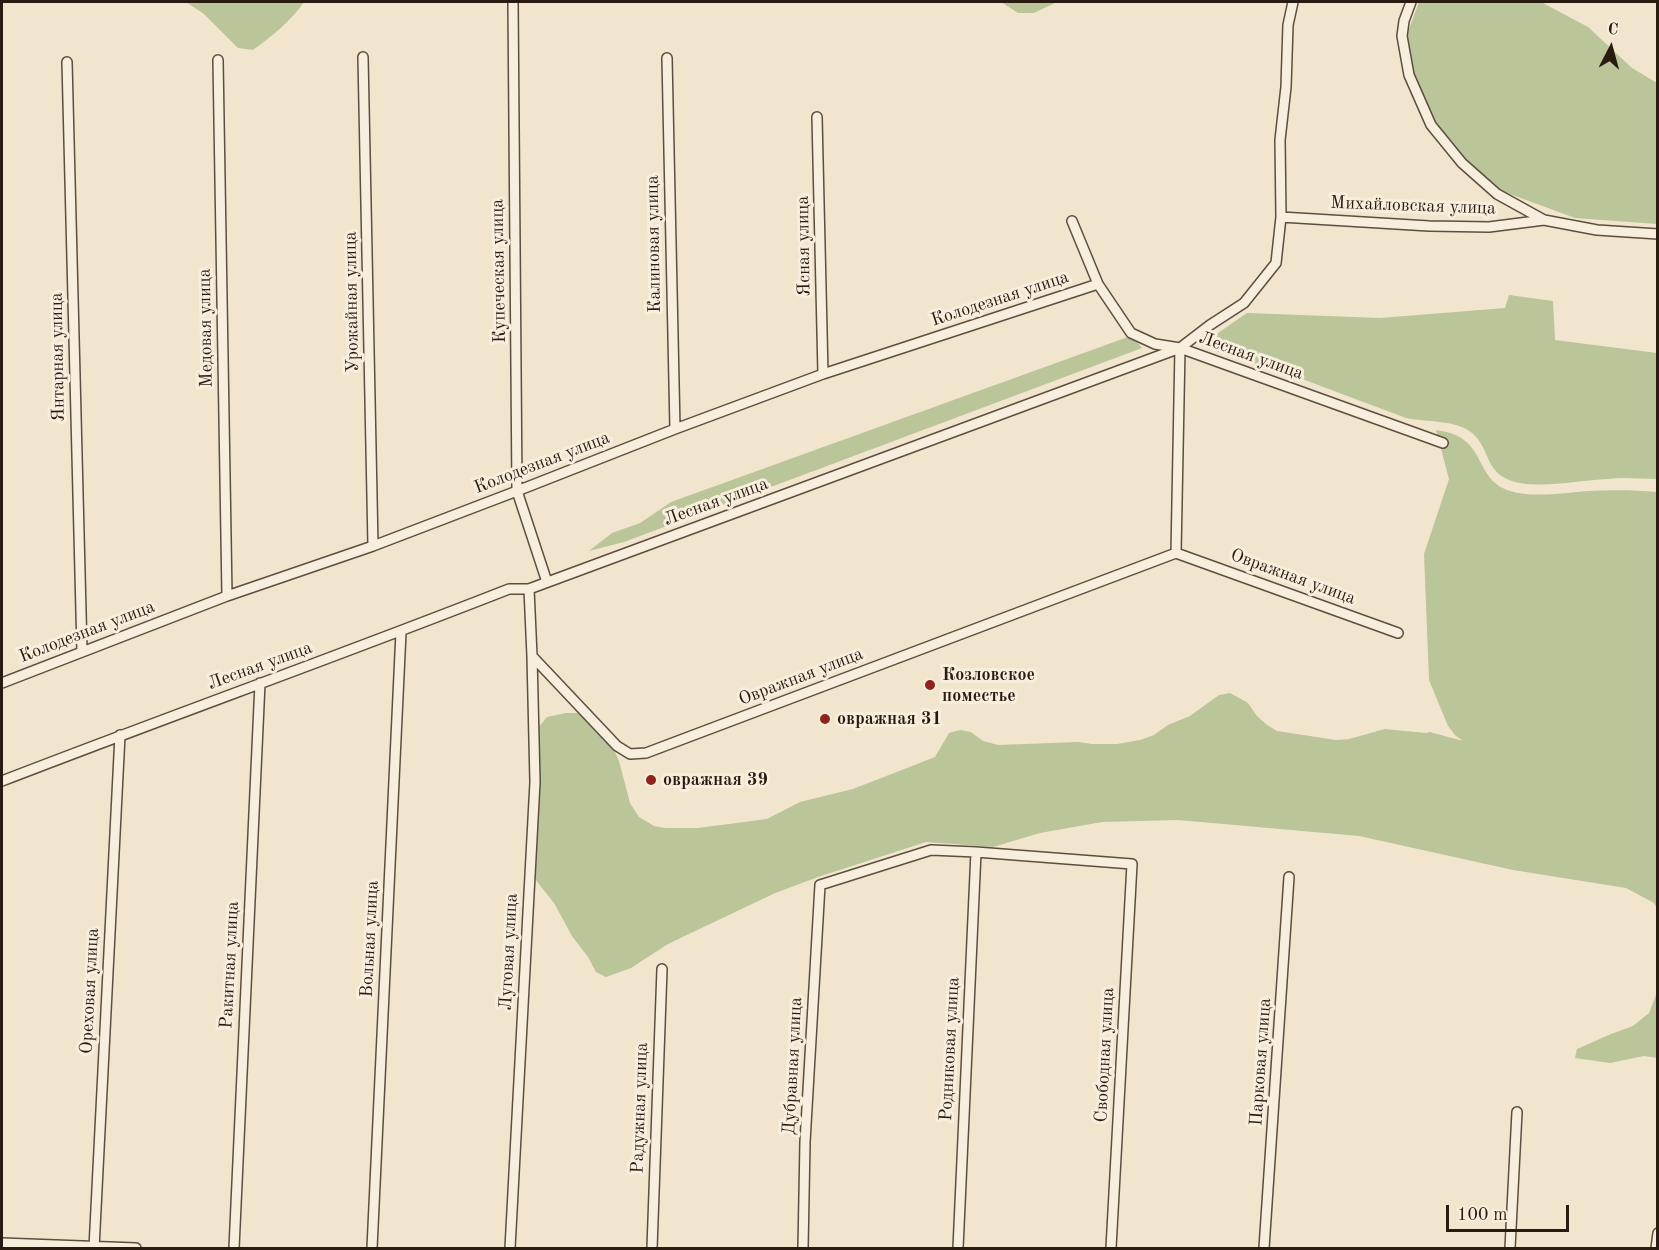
<!DOCTYPE html>
<meta charset="utf-8">
<style>
body{margin:0}
#map{position:relative;width:1659px;height:1250px;overflow:hidden;background:#f2e5cd;font-family:"Old Standard TT",serif}
canvas{display:block}
.frame{position:absolute;inset:0;border:3px solid #2a1b11;pointer-events:none}
.north{position:absolute;left:1581px;top:18px;width:60px;height:60px;-webkit-text-stroke:4px #f7eede;paint-order:stroke;rotate:6deg;font-size:16px;font-weight:700;line-height:24px;text-align:center;color:#2a1b11}
.north::after{content:'';display:block;margin:auto;width:21px;height:27px;background:#2a1b11;clip-path:polygon(50% 0,100% 100%,50% 72%,0 100%)}
.scale{position:absolute;left:1446px;top:1205px;width:123px;height:27px;box-sizing:border-box;border:3px solid #2a1b11;border-top:0;padding-left:8px;font-size:18px;line-height:21px;white-space:nowrap;color:#2a1b11;-webkit-text-stroke:4px #f7eede;paint-order:stroke}
</style>
<div id="map">
<canvas width="1659" height="1250"></canvas>
<div class="frame"></div>
<div class="north">С</div>
<div class="scale">100 m</div>
</div>
<script>
const ctx = document.querySelector('canvas').getContext('2d');
ctx.lineJoin = 'round';
function fillPath(path, color) { ctx.fillStyle = color; ctx.fill(path, 'evenodd'); }
function stroke(path, color, width, dash) { ctx.strokeStyle = color; ctx.lineWidth = width; ctx.lineCap = dash ? 'butt' : 'round'; ctx.setLineDash(dash || []); ctx.stroke(path); }
function write(font, color, halo, rows, align = 'center') {
  ctx.font = font + ' "Old Standard TT",serif'; ctx.lineWidth = 6; ctx.setLineDash([]); ctx.textBaseline = 'middle'; ctx.strokeStyle = halo; ctx.fillStyle = color; for (const [text, x, y, turn = 0] of rows) {
    ctx.save(); ctx.translate(x, y); ctx.rotate((+turn || 0) * Math.PI / 180); ctx.textAlign = isNaN(turn) ? turn : align; if (halo) ctx.strokeText(text, 0, 0); ctx.fillText(text, 0, 0); ctx.restore();
  }
}
const green = new Path2D(`
 M186 2H304C291 21 272 36 253 50L238 48 204 14Z
 M1001 2H1057L1034 13H1018Z
 M1419 2H1541L1588 27 1632 68 1657 83V224L1575 218 1499 190 1467 161 1435 121 1414 75 1406 37Z
 M1509 295 1553 301 1555 340 1657 353V479C1641 479 1624 477 1607 479 1579 480 1532 491 1507 479 1485 469 1489 447 1472 433 1458 420 1425 422 1406 418L1302 379 1198 345 1199 342 1218 333 1247 313 1380 318 1505 308Z
 M1128 337 1138 343 1142 348 624 542 589 551 612 533 640 523 671 502Z
 M1436 430C1490 437 1471 478 1510 491 1531 498 1566 493 1588 491 1611 490 1635 490 1657 492V908L1654 903 1626 888 1513 870 1359 836 1178 820 1102 822 1040 833 993 847 926 842 818 877 773 894 668 944 631 968 606 977 596 972 588 957 572 936 554 903 535 879 533 856 534 834 540 797 536 757 538 728 547 717 566 713H580L612 745 619 761 630 803 639 817 654 826 665 828H698L767 819 800 802 853 789 935 757 949 733 960 730 971 732 983 741 998 745 1078 742 1092 744H1117L1140 740 1154 735 1168 725 1190 716 1219 695 1230 693 1248 703 1257 716 1267 725 1277 731 1336 740 1349 739 1385 729 1426 733 1430 732 1463 741 1455 735 1448 726 1429 680 1424 554 1449 479Z
 M1657 992V1058L1644 1056 1610 1063 1575 1058 1577 1049 1611 1034 1633 1026 1649 1013Z`);
const minor = new Path2D(`
 M513 2 517 491 547 582
 M1411 2 1404 21 1402 36 1409 75 1431 125 1462 163 1497 194 1544 220 1597 230 1658 234
 M363 57 373 546
 M667 58 675 429
 M218 60 227 596
 M67 62 82 651
 M817 117 823 374
 M1281 217 1429 226 1489 227 1544 220
 M1072 221 1098 284 1131 333 1155 344 1180 348 1443 443
 M1176 553 1398 633
 M529 589 532 656 617 746 630 754 646 753 1176 553 1180 348
 M2 683 227 596 373 546 517 491 675 429 823 374 1098 284
 M2 781C170 716 341 655 509 589H529L1180 348 1210 325 1244 303 1276 263 1281 217 1280 140 1286 87 1288 25 1293 2
 M2 1243 136 1248
 M94 1248 120 735
 M234 1248 260 683
 M372 1248 401 632
 M510 1248 535 782 532 656
 M652 1248 662 969
 M803 1248 805 1142 820 885 931 850 976 852 1132 864 1111 1248
 M958 1248 976 852
 M1264 1248 1289 877
 M1510 1248 1517 1112
 M1656 1248 1658 1233`);
const markers = [
 [930,685,6,"#8f2418"],
 [825,719,6,"#8f2418"],
 [651,780,6,"#8f2418"]
];
const streetNames = [
 ["Михайловская улица",1413,206,2],
 ["Калиновая улица",654,244,-91],
 ["Ясная улица",804,246,-91],
 ["Купеческая улица",499,271,-91],
 ["Колодезная улица",1000,299,-18],
 ["Урожайная улица",352,302,-91],
 ["Медовая улица",206,328,-91],
 ["Лесная улица",1251,356,20],
 ["Янтарная улица",58,357,-91],
 ["Колодезная улица",542,463,-21],
 ["Лесная улица",716,502,-20],
 ["Овражная улица",1293,577,20],
 ["Колодезная улица",87,632,-21],
 ["Лесная улица",260,666,-20],
 ["Овражная улица",801,677,-21],
 ["Вольная улица",370,939,-87],
 ["Луговая улица",509,952,-87],
 ["Ракитная улица",230,965,-87],
 ["Ореховая улица",90,991,-87],
 ["Родниковая улица",950,1049,-87],
 ["Свободная улица",1105,1055,-87],
 ["Парковая улица",1261,1062,-86],
 ["Дубравная улица",793,1066,-87],
 ["Радужная улица",640,1108,-88]
];
const poiNames = [
 ["Козловское",942,675],
 ["поместье",942,696],
 ["овражная 31",837,719],
 ["овражная 39",663,780]
];
fillPath(green, '#bac599');
stroke(minor, '#5c4e40', 12);
stroke(minor, '#f7eede', 9);
for (const [x, y, r, color] of markers) { const dot = new Path2D(); dot.arc(x, y, r, 0, 2 * Math.PI); ctx.fillStyle = color; ctx.fill(dot); stroke(dot, '#f7eede', 2); }
write('18px', '#2a1b11', '#f7eede', streetNames);
write('bold 18px', '#2a1b11', '#f7eede', poiNames, 'left');
</script>
